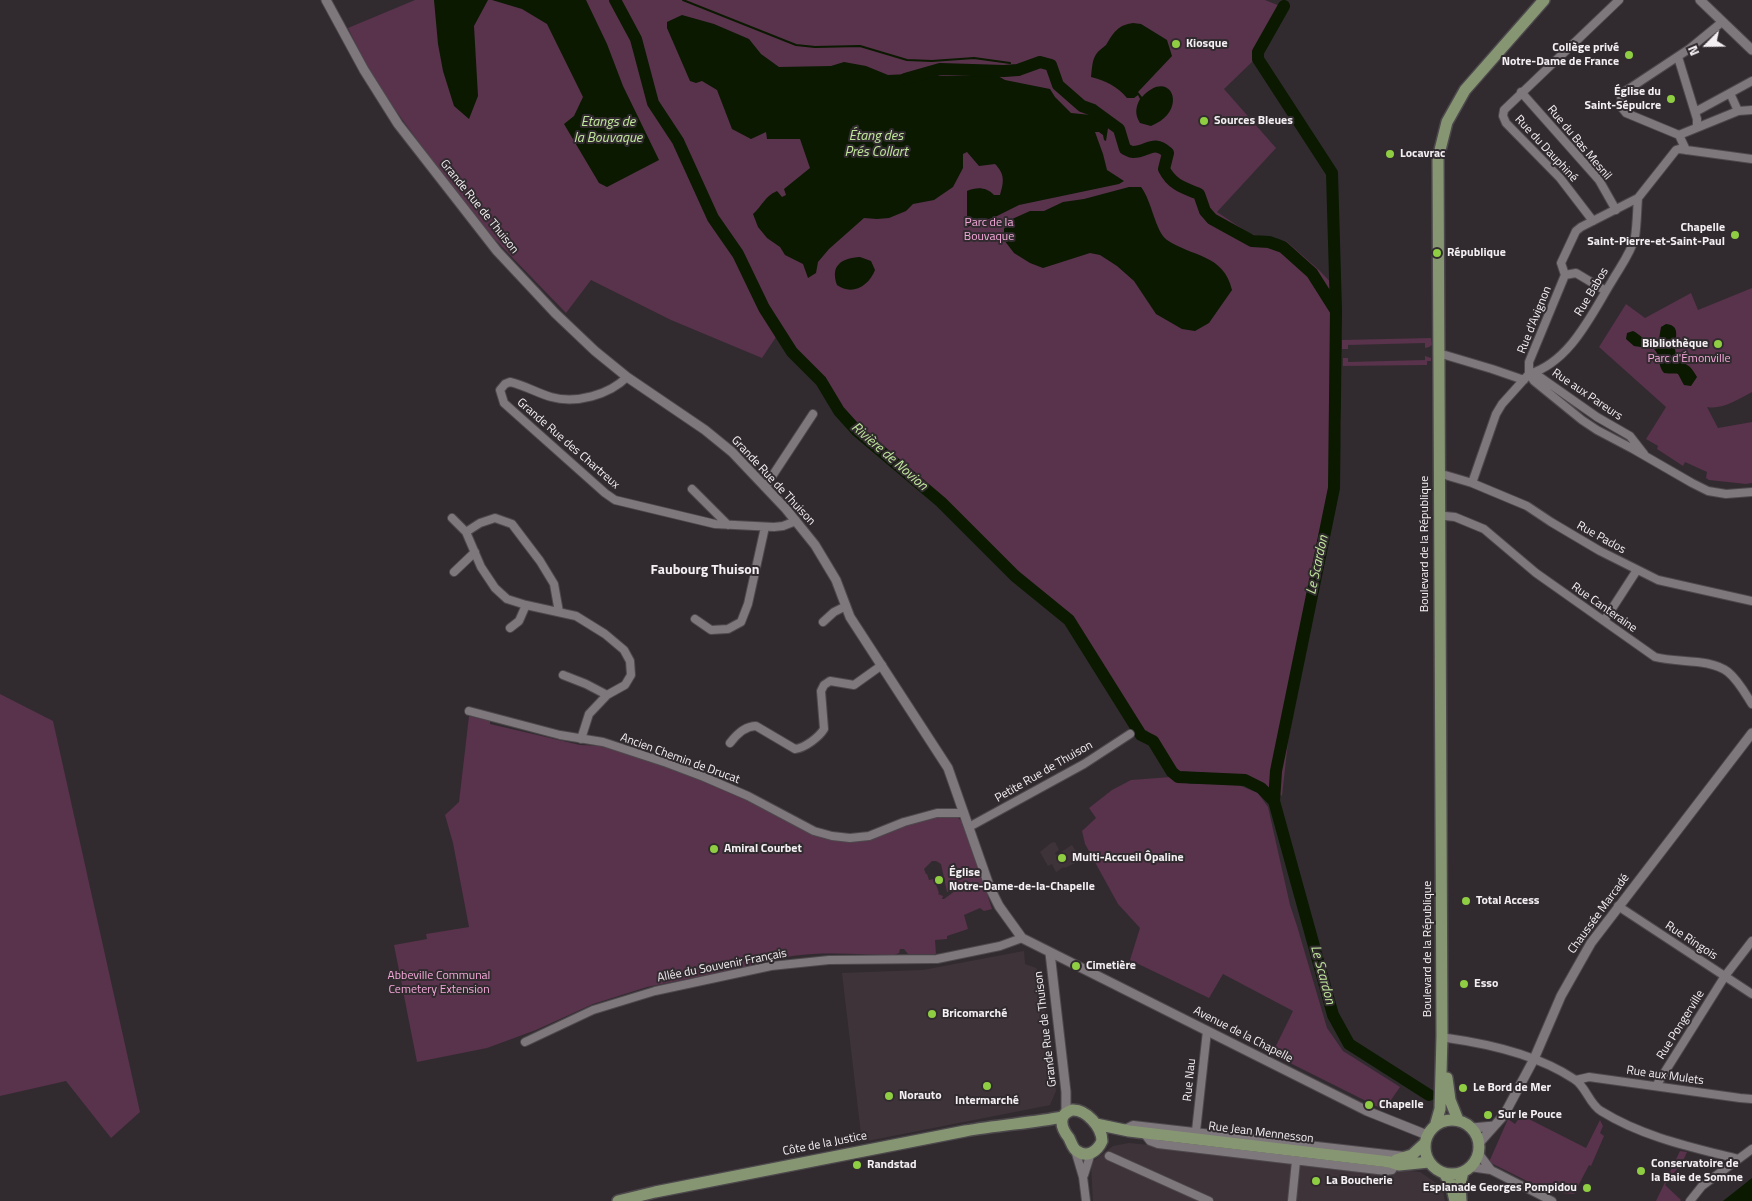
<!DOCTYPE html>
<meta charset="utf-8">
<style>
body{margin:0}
#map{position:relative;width:1752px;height:1201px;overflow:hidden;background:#312b2f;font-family:"Titillium Web",sans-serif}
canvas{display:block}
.north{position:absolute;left:1682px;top:20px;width:50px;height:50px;-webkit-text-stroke:4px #312b2f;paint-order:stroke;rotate:247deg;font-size:14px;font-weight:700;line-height:20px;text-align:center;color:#f3eff2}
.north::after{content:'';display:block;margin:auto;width:18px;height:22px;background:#f3eff2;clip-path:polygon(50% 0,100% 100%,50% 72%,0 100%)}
</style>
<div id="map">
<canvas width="1752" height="1201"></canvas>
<div class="north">N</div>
</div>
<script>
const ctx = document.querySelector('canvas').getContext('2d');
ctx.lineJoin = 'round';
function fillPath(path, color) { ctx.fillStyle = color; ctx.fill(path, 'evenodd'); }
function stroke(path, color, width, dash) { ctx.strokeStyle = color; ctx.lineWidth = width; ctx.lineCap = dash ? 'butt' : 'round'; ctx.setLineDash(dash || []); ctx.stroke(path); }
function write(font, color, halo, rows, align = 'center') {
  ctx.font = font + ' "Titillium Web",sans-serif'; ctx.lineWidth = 4; ctx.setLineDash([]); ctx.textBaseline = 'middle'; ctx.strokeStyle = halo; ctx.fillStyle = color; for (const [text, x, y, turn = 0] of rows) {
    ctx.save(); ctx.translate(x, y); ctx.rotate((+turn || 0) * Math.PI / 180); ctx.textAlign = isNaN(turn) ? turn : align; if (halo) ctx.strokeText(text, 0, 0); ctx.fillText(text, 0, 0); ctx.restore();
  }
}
const built = new Path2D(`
 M1055 842 1059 850 1055 853 1056 855 1072 845 1081 860 1065 868 1064 867 1062 868 1056 872 1052 864 1048 866 1040 852 1051 843Z
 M1024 951 1025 964 1036 968 1046 986 1045 1009 1056 1091 1050 1105 862 1142 842 973 923 970Z
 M1129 1143 1420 1172 1442 1187 1445 1201H1093L1091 1163 1113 1146Z`);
const green = new Path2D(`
 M415 0H1265L1280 6 1252 62 1224 89 1276 148 1217 212 1250 234 1286 241 1319 270 1341 293 1339 368 1341 422 1338 491 1288 742 1282 796 1246 776 1177 771 1157 739 1146 730 1138 734 1066 623 1014 578 939 504 855 432 837 411 819 383 776 337 762 358 671 320 591 280 566 313 476 220 374 81 348 28Z
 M1752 288V392C1739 399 1722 410 1707 407L1718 428 1752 422V483L1746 484 1709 480 1706 478 1707 472 1685 462 1683 466 1657 449 1658 446 1646 439 1666 407 1599 347 1626 304 1645 318 1691 293 1698 310Z
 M1431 338 1432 345 1429 347 1425 348V343L1348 345V349H1342V340Z
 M1425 356 1431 358V361H1427V365L1343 366V358H1348V362L1425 360Z
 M0 694 53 721 140 1112 111 1138 66 1081 0 1096Z
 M469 716 490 721V724L580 745 604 746 712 780 805 831 836 840 852 842 872 839 897 828 933 817 945 815 957 817 963 822 992 909 984 911 980 908 964 915 968 929 947 936V939L935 940 936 954H908L904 949H900L899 953 894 955C849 955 801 948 757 965L647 987 593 1004 536 1030 487 1048 417 1062 394 945 427 939 426 934 469 927 453 843 445 815 459 802ZM932 861H936L941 864 947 892 955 889V891L944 899H942L943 896 938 894 939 893 934 879 929 880 927 874H926L924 869Z
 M1171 777 1190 784H1236L1258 793 1268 807 1290 905 1297 926 1327 1028 1343 1051 1400 1087 1384 1110 1272 1054 1293 1011 1223 974 1209 998 1130 960 1140 928 1118 904 1085 844 1082 831 1096 818 1089 808 1112 790 1131 780Z
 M1521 1115 1586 1148 1600 1120 1603 1126 1600 1133 1604 1136 1591 1166 1589 1165 1574 1194 1549 1192 1489 1162 1508 1119 1515 1124Z
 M1680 1151 1687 1152 1683 1161 1665 1185 1681 1200 1680 1201H1656Z`);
const water = new Path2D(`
 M434 0H488L474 26 478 96 469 119 454 106 443 71 438 44Z
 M492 0H586L607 44 623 86 659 160 607 187 599 183 564 124 574 116 583 97 547 24 522 9Z
 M682 15 714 24 749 39 761 54 779 67 831 66 844 62 866 66 888 75 910 74 943 76H998L1005 80 1050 89 1055 97 1071 113 1091 115 1108 128 1106 141 1104 140 1103 135 1099 132H1095L1103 154 1107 170 1124 181 1119 184 1019 205 997 216 967 227V191C977 187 986 187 994 195H1000C1004 182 1005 174 995 164L979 166 967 152 963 154V168L953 187 934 200 913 204 906 211 889 218 877 219 864 218 829 249 818 262 816 273 808 278 803 264 785 255 780 247 767 238 758 227 753 214C763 205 764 197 777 191L782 197 786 195 784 189 810 168 800 139H767L766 132 751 139 732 129 717 90 702 81 696 83 690 81 667 28V22Z
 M1133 23 1141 24 1167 40 1172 56 1138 92 1142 97C1171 66 1190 111 1151 126L1140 123C1135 115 1135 108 1140 99L1138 95 1134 98H1127C1117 86 1106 81 1091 77 1092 69 1092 59 1097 53 1099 50 1103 48 1106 45 1114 32 1118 25 1133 23Z
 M1129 187H1141C1152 201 1155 231 1167 240 1192 257 1224 254 1232 290L1209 323 1195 331 1182 329 1156 314 1134 281 1117 266 1100 255 1090 253 1043 268 1030 263 1014 253 1004 240V229L1010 220 1030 211H1044L1063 202 1084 199Z
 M860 257 871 261 875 270C869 286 852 296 837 285 830 265 842 258 860 257Z
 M1666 324C1684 326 1672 342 1676 353 1678 362 1684 362 1690 367 1693 370 1695 374 1697 377L1691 386 1684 385C1675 369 1682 375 1664 373 1657 365 1661 356 1654 349L1634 346 1626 339 1627 333 1633 331C1642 335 1648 347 1659 339L1661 327Z
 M1752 1178V1201H1723Z`);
const stream = new Path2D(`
 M683 0 796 45 815 47 860 46 907 60 932 61 974 58 1010 63
 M1016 68 1018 70`);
const river = new Path2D(`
 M615 0 636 39 653 103 678 141 713 218 738 254 764 308 792 352 821 381 839 411 857 431 941 502 1015 576 1069 620 1141 735 1153 741 1172 772 1178 777 1245 780 1261 788 1274 801
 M1284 6 1258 52V59L1332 173 1336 311 1334 488 1276 771 1274 801 1333 1015 1349 1044 1429 1095
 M905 79 940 69 1004 71 1018 70 1040 62 1051 65 1058 85 1082 106 1093 110 1119 129 1125 149C1128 150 1130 152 1133 152 1148 152 1153 139 1168 153L1164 169C1172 185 1184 188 1199 194L1205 211 1212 219 1252 241 1269 242 1283 247 1312 273 1336 311`);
const minor = new Path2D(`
 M1678 57 1697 119V127
 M1521 92 1599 180 1616 210
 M1730 93 1752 81
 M1738 111 1752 110
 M1679 135 1738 111 1730 93 1695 112
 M1686 150 1679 135 1626 113 1622 108 1621 94 1689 49 1722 22
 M1593 221 1560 178 1506 123 1503 116 1504 110 1619 0
 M1565 275 1561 263 1576 231 1581 227 1638 198 1676 150 1679 149 1752 159
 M1565 275 1576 273 1606 291
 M1445 355 1492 369 1524 380
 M1529 374 1534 381 1582 420 1597 430 1633 449 1692 483 1708 491 1726 494 1752 492
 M1529 374C1570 362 1591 315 1612 281 1620 267 1631 253 1635 237 1637 224 1637 210 1638 198
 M1529 374V362L1565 275
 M1530 374 1540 377 1597 417 1630 436 1644 454
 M627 377C609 395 576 404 551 397 537 393 524 385 510 382L505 384 500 390 504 403 605 493 615 500 715 524 774 527 783 526 796 521
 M1445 475 1472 483 1527 506 1551 522 1600 551 1658 580 1752 601
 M1472 483 1496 414 1502 404 1529 374
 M765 487 813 414
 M692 489 728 525
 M1445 516 1455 517 1484 529 1536 573 1655 657C1677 663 1710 658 1728 672 1738 680 1745 693 1752 704
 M452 518 466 532 481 567 495 588 507 599 526 605 576 616 605 634 624 650 630 661 631 675 625 685 607 695 589 714 581 739
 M466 532 480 523 495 518 512 524 540 561 554 584 559 612
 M454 572 475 552
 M695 619 711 630 728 629 741 622 748 604 765 527
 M1604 621 1637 570
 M823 622 834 612 846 606
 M510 628 519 621 526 605
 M563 675 586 684 607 695
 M469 711 560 735 603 742 667 763 704 777 748 796 814 831 832 836 850 838 869 836 904 822 937 813H964
 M730 743C736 735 745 726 756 726L795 749C805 748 819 737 824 729L821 691 824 685 830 681 854 685 882 665
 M969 827 1084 764 1130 734
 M1618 906 1752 994
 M1447 1038C1490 1044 1538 1055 1574 1079 1586 1086 1589 1104 1601 1111 1643 1137 1691 1147 1738 1159
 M525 1042 593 1010 655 991 771 966 829 960 937 959 1000 946 1022 938
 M1576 1080 1589 1077 1740 1098 1752 1099
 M1656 1086 1725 976 1752 941
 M1123 1130 1133 1125 1404 1156
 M1196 1131 1207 1031
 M1144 1133 1150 1141 1158 1144 1386 1171 1392 1170 1394 1167 1399 1165
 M1075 1150 1083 1177 1086 1201
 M1479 1154 1491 1170
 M1109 1156 1209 1201
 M1470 1167 1491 1170 1552 1201
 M1084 1175 1091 1153
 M1292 1201 1296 1161
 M1690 1201 1702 1186 1752 1149`);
const tertiary = new Path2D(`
 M326 0 364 70 398 124 497 251 555 313 595 351 627 377 705 430 732 452 786 509 815 545 836 580 850 617 948 768 990 888 999 906 1022 938 1367 1111 1427 1135
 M1700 0 1752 50
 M1050 953 1066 1092V1113
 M1472 1128 1494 1126
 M1479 1143 1504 1115 1534 1059 1561 996 1591 943 1752 733`);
const primary = new Path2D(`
 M1447 1078 1450 1100 1458 1120
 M1072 1110C1086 1109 1102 1127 1102 1141 1098 1150 1088 1159 1077 1151 1073 1149 1071 1142 1069 1138 1065 1133 1061 1127 1062 1120 1063 1114 1067 1112 1072 1110Z
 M1425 1147a27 27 0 1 1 54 0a27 27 0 1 1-54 0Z
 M1436 1123 1440 1109 1442 1036 1438 158 1447 122 1465 90 1544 0
 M1096 1124 1129 1131 1390 1162 1399 1165 1429 1162
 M1396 1160 1412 1155 1424 1144
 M1444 1173 1451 1184 1455 1201
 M618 1201 655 1192 965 1131C998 1125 1031 1123 1063 1117
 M1461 1201 1460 1184 1463 1172`);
const markers = [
 [1176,44,5,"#8fcd42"],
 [1629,55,5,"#8fcd42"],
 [1671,99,5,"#8fcd42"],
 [1204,121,5,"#8fcd42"],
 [1390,154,5,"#8fcd42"],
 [1735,235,5,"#8fcd42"],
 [1437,253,5,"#8fcd42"],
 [1718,344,5,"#8fcd42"],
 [714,849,5,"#8fcd42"],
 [1062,858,5,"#8fcd42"],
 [939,880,5,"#8fcd42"],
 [1466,901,5,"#8fcd42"],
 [1076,966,5,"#8fcd42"],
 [1464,984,5,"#8fcd42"],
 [932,1014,5,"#8fcd42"],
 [987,1086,5,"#8fcd42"],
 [1463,1088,5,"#8fcd42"],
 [889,1096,5,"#8fcd42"],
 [1369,1105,5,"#8fcd42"],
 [1488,1115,5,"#8fcd42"],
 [857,1165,5,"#8fcd42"],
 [1641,1171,5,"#8fcd42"],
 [1316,1181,5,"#8fcd42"],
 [1587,1188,5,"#8fcd42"]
];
const poiNames = [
 ["Kiosque",1186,44],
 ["Collège privé",1619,48,"right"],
 ["Notre-Dame de France",1619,62,"right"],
 ["Église du",1661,92,"right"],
 ["Saint-Sépulcre",1661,106,"right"],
 ["Sources Bleues",1214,121],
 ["Locavrac",1400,154],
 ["Chapelle",1725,228,"right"],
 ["Saint-Pierre-et-Saint-Paul",1725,242,"right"],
 ["République",1447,253],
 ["Bibliothèque",1708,344,"right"],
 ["Amiral Courbet",724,849],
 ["Multi-Accueil Ôpaline",1072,858],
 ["Église",949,873],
 ["Notre-Dame-de-la-Chapelle",949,887],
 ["Total Access",1476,901],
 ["Cimetière",1086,966],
 ["Esso",1474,984],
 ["Bricomarché",942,1014],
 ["Le Bord de Mer",1473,1088],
 ["Norauto",899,1096],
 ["Intermarché",987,1101,"center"],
 ["Chapelle",1379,1105],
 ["Sur le Pouce",1498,1115],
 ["Conservatoire de",1651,1164],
 ["la Baie de Somme",1651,1178],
 ["Randstad",867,1165],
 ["La Boucherie",1326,1181],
 ["Esplanade Georges Pompidou",1577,1188,"right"]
];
const streetNames = [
 ["Rue du Bas Mesnil",1579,143,50],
 ["Rue du Dauphiné",1546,149,47],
 ["Grande Rue de Thuison",479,207,51],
 ["Rue Babos",1592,292,-59],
 ["Rue d'Avignon",1535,320,-68],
 ["Rue aux Pareurs",1587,395,34],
 ["Grande Rue des Chartreux",568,444,41],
 ["Grande Rue de Thuison",773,481,47],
 ["Rue Pados",1601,538,29],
 ["Boulevard de la République",1425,544,-90],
 ["Rue Canteraine",1604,608,35],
 ["Ancien Chemin de Drucat",680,759,20],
 ["Petite Rue de Thuison",1044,772,-30],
 ["Chaussée Marcadé",1599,914,-54],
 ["Rue Ringois",1691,941,33],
 ["Boulevard de la République",1428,949,-90],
 ["Allée du Souvenir Français",722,966,-11],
 ["Rue Pongerville",1681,1025,-58],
 ["Grande Rue de Thuison",1046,1029,-97],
 ["Avenue de la Chapelle",1243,1035,27],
 ["Rue aux Mulets",1665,1076,8],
 ["Rue Nau",1190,1080,-84],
 ["Rue Jean Mennesson",1261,1133,7],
 ["Côte de la Justice",825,1144,-11]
];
const parkNames = [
 ["Parc de la",989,223],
 ["Bouvaque",989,237],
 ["Parc d'Émonville",1689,359],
 ["Abbeville Communal",439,976],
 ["Cemetery Extension",439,990]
];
const waterNames = [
 ["Etangs de",608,123],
 ["la Bouvaque",608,139],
 ["Étang des",876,137],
 ["Prés Collart",876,153],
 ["Rivière de Novion",889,457,41],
 ["Le Scardon",1318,565,-78],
 ["Le Scardon",1322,975,75]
];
const neighbourhoodNames = [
 ["Faubourg Thuison",705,571]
];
fillPath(built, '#3f333a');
fillPath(green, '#59324c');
fillPath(water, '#0a1900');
stroke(stream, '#0a1900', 2);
stroke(river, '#0a1900', 12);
stroke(minor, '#4d484c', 10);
stroke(tertiary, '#4d484c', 11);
stroke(primary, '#4d484c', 14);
stroke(minor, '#7e777b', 8);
stroke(tertiary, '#7e777b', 9);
stroke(primary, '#869673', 11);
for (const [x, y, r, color] of markers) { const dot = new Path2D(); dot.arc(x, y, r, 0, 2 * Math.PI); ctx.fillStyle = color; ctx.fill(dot); stroke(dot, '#312b2f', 2); }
write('bold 12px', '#f3eff2', '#312b2f', poiNames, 'left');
write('12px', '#f3eff2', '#312b2f', streetNames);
write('12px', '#f5a9da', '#312b2f', parkNames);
write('italic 14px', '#c0e79b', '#312b2f', waterNames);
write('bold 14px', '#f3eff2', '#312b2f', neighbourhoodNames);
</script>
